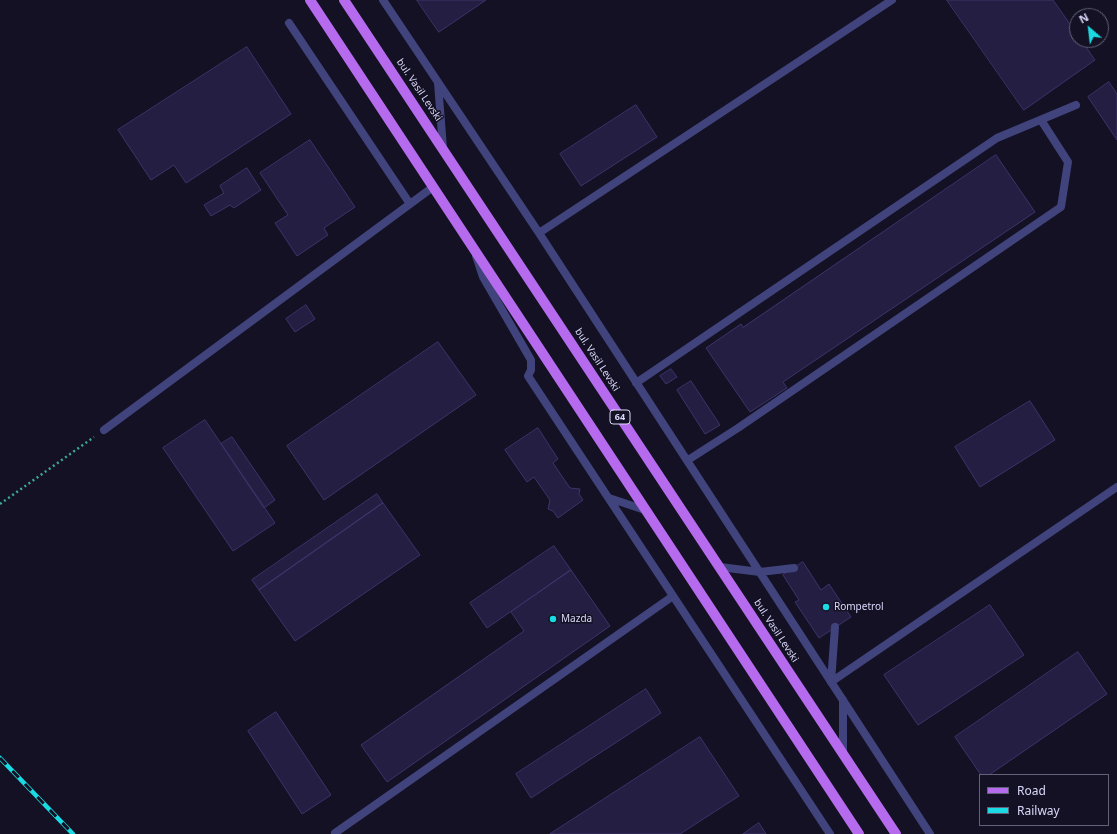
<!DOCTYPE html>
<style>
body{margin:0}
#map{position:relative;width:1117px;height:834px;overflow:hidden;background:#131123;font-family:"Noto Sans",sans-serif}
canvas{display:block}
.legend{position:absolute;left:979px;top:774px;width:130px;height:52px;box-sizing:border-box;background:#131123;border:1px solid #636179;margin:0;padding:5px 7px;list-style:none;font-size:12px;color:#dad8fa}
.legend li{display:flex;align-items:center;gap:8px;height:20px}
.legend b{width:20px;border:1px solid #636179}
.north{position:absolute;left:1069px;top:8px;width:40px;height:40px;box-sizing:border-box;background:#131123;border:1px solid #636179;border-radius:50%;rotate:332deg;font-size:11px;font-weight:700;line-height:16px;text-align:center;color:#dad8fa}
.north::after{content:'';display:block;margin:auto;width:14px;height:18px;background:#1adbe4;clip-path:polygon(50% 0,100% 100%,50% 72%,0 100%)}
</style>
<div id="map">
<canvas width="1117" height="834"></canvas>
<ul class="legend">
<li><b style="height:5px;background:#b66bee"></b>Road</li>
<li><b style="height:5px;background:#1adbe4"></b>Railway</li>
</ul>
<div class="north">N</div>
</div>
<script>
const ctx = document.querySelector('canvas').getContext('2d');
ctx.lineJoin = 'round';
function fillPath(path, color) { ctx.fillStyle = color; ctx.fill(path, 'evenodd'); }
function stroke(path, color, width, dash) { ctx.strokeStyle = color; ctx.lineWidth = width; ctx.lineCap = dash ? 'butt' : 'round'; ctx.setLineDash(dash || []); ctx.stroke(path); }
function write(font, color, halo, rows, align = 'center') {
  ctx.font = font + ' "Noto Sans",sans-serif'; ctx.lineWidth = 3; ctx.setLineDash([]); ctx.textBaseline = 'middle'; ctx.strokeStyle = halo; ctx.fillStyle = color; for (const [text, x, y, turn = 0] of rows) {
    ctx.save(); ctx.translate(x, y); ctx.rotate((+turn || 0) * Math.PI / 180); ctx.textAlign = isNaN(turn) ? turn : align; if (halo) ctx.strokeText(text, 0, 0); ctx.fillText(text, 0, 0); ctx.restore();
  }
}
const building = new Path2D(`
 M417 0H486L439 32Z
 M947 0H1053L1077 34V40H1081L1095 60 1024 110Z
 M247 47 291 114 186 183 174 165 151 180 118 130Z
 M1109 82 1117 94V140L1088 97Z
 M636 105 657 137 581 186 560 154Z
 M310 140 355 207 324 228 328 235 297 256 275 223 288 215 260 173Z
 M996 155 1035 212 783 382 787 388 750 412 706 348 741 324 743 327Z
 M247 168 261 190 234 208 230 205 211 216 204 205 224 193 220 186Z
 M306 305 315 319 295 332 286 319Z
 M438 342 476 395 324 500 287 446Z
 M671 369 677 377 666 384 660 376Z
 M691 381 720 425 705 434 677 390Z
 M1030 401 1055 440 980 487 955 447Z
 M205 420 275 523 233 551 163 448Z
 M538 428 558 459 553 463 570 488 580 489 579 494 583 500 558 518 553 511 548 509 550 500 534 477 527 482 505 450Z
 M232 437 275 500 264 508 221 444Z
 M377 494 383 503 259 590 252 580Z
 M383 503 420 555 295 641 259 590Z
 M554 546 571 570 487 628 470 603Z
 M803 562 821 590 829 584 851 617 819 638 795 602 799 600 783 575Z
 M571 570 610 626 387 782 361 745 524 631 511 612Z
 M990 605 1024 655 918 725 884 675Z
 M1078 652 1107 694 989 775H981L955 737Z
 M646 689 661 713 531 798 516 774Z
 M276 712 331 795 302 814 248 731Z
 M700 737 739 796 680 834H550Z
 M759 823 766 834H743Z`);
const path = new Path2D(`
 M0 504 94 437`);
const lane = new Path2D(`
 M383 0 539 233 930 834
 M289 23 410 204
 M438 83 443 148
 M539 233 892 0
 M476 256 483 277 531 360V370L528 376 830 834
 M636 383 997 138 1076 105
 M104 430 433 187
 M688 460 738 428 1061 207 1068 162 1041 120
 M609 498 645 510
 M720 567 760 572 794 568
 M831 682 1117 487
 M831 682 835 627
 M843 753V700
 M335 833 673 596`);
const primary = new Path2D(`
 M310 0 859 834
 M344 0 896 834`);
const rail = new Path2D(`
 M0 758 73 834`);
const markers = [
 [826,607,4,"#1adbe4"],
 [553,619,4,"#1adbe4"]
];
const shields = [
 [620,417,20]
];
const shieldNames = [
 ["64",620,417]
];
const streetNames = [
 ["bul. Vasil Levski",419,90,56],
 ["bul. Vasil Levski",597,360,57],
 ["bul. Vasil Levski",776,631,57]
];
const poiNames = [
 ["Rompetrol",834,607],
 ["Mazda",561,619]
];
fillPath(building, '#241f42');
stroke(building, '#3c346b', 1);
stroke(path, '#3da99c', 2.5, [2, 3]);
stroke(lane, '#41437d', 8);
stroke(primary, '#b66bee', 10);
stroke(rail, '#1adbe4', 4.5);
stroke(rail, '#131123', 3, [9]);
for (const [x, y, r, color] of markers) { const dot = new Path2D(); dot.arc(x, y, r, 0, 2 * Math.PI); ctx.fillStyle = color; ctx.fill(dot); stroke(dot, '#131123', 1.5); }
for (const [x, y, w] of shields) { const box = new Path2D(); box.roundRect(x - w / 2, y - 7, w, 14, 3); ctx.fillStyle = '#131123'; ctx.fill(box); stroke(box, '#dad8fa', 1); }
write('bold 9px', '#dad8fa', null, shieldNames);
write('10px', '#dad8fa', '#131123', streetNames);
write('10px', '#dad8fa', '#131123', poiNames, 'left');
</script>
